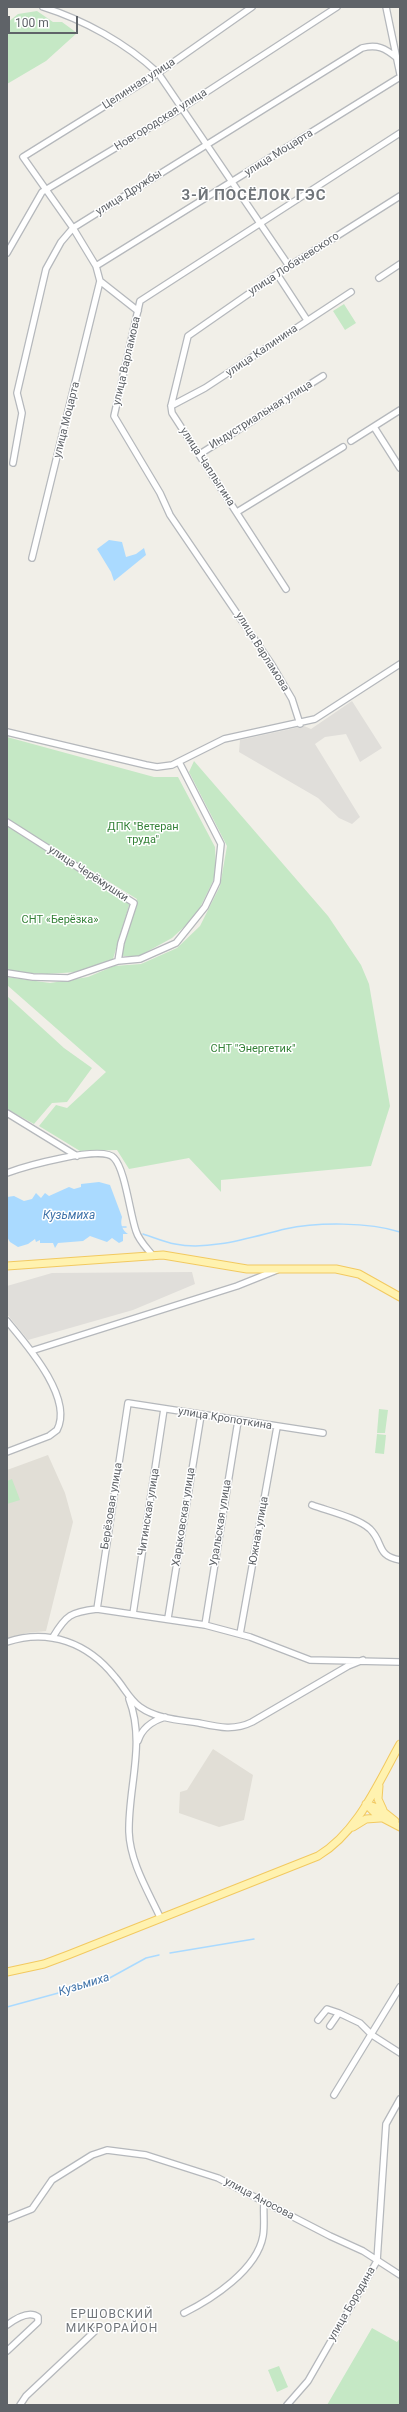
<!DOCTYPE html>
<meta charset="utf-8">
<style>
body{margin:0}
#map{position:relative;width:407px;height:2412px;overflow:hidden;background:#f1efe8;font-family:Roboto,sans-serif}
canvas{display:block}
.frame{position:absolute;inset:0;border:8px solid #5f6368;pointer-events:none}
.scale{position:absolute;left:8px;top:16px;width:70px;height:18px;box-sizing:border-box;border:2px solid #5f6368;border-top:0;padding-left:5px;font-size:12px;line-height:14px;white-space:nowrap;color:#5f6368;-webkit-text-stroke:3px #fff;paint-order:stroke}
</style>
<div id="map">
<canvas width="407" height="2412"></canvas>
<div class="frame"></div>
<div class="scale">100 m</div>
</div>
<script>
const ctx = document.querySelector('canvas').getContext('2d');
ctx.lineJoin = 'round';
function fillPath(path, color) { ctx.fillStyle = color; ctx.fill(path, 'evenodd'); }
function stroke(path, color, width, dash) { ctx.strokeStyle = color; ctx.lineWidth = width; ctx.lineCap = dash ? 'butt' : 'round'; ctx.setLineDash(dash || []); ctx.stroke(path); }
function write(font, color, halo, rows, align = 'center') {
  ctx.font = font + ' Roboto,sans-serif'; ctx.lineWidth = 3; ctx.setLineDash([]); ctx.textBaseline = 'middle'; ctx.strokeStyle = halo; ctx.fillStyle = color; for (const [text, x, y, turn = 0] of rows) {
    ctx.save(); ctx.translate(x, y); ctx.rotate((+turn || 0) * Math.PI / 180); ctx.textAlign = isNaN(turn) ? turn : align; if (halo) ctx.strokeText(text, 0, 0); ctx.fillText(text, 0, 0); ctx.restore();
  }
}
const industrial = new Path2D(`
 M352 701 382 748 360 762 346 734 325 737 315 744 360 817 352 824 339 818 318 798 239 752 240 740 304 726 311 729Z
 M192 1272 195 1284 133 1310 28 1340 7 1314V1286L52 1273Z`);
const education = new Path2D(`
 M48 1455 65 1493 73 1522 46 1631 26 1633 7 1640V1470Z
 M213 1749 253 1775 244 1820 219 1827 179 1813 180 1792 187 1790Z`);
const green = new Path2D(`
 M37 11 53 22H62L77 33 46 61 7 84V23L18 14Z
 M344 304 356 323 345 330 333 311Z
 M7 737 154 777H178L215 847 216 870 213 881 196 916 172 938 139 956H121L137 899 7 819Z
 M194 761 328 916 361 965 369 984 390 1106 371 1166 221 1180V1192L189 1158 129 1169 117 1150 80 1151 39 1126 56 1105 67 1108 106 1072 7 985V977L50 983 88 977 114 966 141 964 177 948 200 926 220 886 227 846 189 772Z
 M7 826 130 902 113 959 77 972 47 974 7 972Z
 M7 996 64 1048 92 1068 67 1102 52 1103 34 1124 7 1109Z
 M379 1409 388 1410 385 1433H377Z
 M377 1434 386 1435 384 1454 375 1453Z
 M12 1479 20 1500 7 1504V1481Z
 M372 2328 397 2342 400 2338V2405H327Z
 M279 2366 288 2387 277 2392 268 2370Z`);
const water = new Path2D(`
 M109 540 122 542 126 557 136 554 144 548 146 555 114 581 111 572 97 549Z
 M99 1182 110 1185 122 1217C120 1224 122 1230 128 1234H123V1241L119 1243 112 1238 107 1242 90 1236 83 1241 58 1243 55 1248 53 1243H40V1240L36 1242 35 1239 28 1244 18 1247 10 1242 7 1237V1197L14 1196 24 1201 32 1199 36 1193 41 1198 45 1193 49 1196 69 1187 74 1189 81 1187V1184Z`);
const stream = new Path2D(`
 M121 1227H126
 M143 1234C153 1237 164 1242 175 1244 210 1251 251 1237 285 1229 317 1222 369 1222 400 1232
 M170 1953 254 1939
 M7 2007 106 1980 146 1958 159 1955`);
const minor = new Path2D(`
 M43 7C84 20 126 43 158 73L289 266
 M386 7 400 74
 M7 253 42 192 182 108 337 7
 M96 266 400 77
 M277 274 307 320
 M379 278 400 264
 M138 311 100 281 96 266 73 228 23 157 158 73 252 7
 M171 406 205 388 351 292
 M374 427 400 468
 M351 441 400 410
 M200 454 323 376
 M13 463 22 413 17 393 46 269 61 242 73 228 362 48C377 44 385 48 397 58
 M237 512 343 447
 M32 558 100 281
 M286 589 172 413 171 406 188 336 277 274 400 196
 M300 724 292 699 272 665 170 515 160 493 114 416 140 301 400 133
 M7 732 146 765 157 767 172 765 224 739 315 719 400 664
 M7 822 134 903 121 943 118 961 140 959 176 943 205 907 217 882 221 844 179 762
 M7 973 33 977 68 978 118 961
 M7 1113 77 1156
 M7 1173C23 1167 103 1144 114 1158 125 1169 130 1214 136 1231 139 1241 147 1248 153 1256
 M7 1321C26 1344 74 1398 57 1430L49 1436 7 1452
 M31 1351 237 1286 277 1270
 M312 1505C328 1511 358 1518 370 1529 384 1543 376 1556 400 1560
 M97 1609 128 1403 323 1433
 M133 1614 164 1409
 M168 1618 201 1415
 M205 1625 238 1421
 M240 1634 277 1427
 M53 1637C66 1615 71 1612 97 1609L205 1625 250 1637 310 1660 400 1662
 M7 1642C49 1628 88 1643 115 1677 124 1687 129 1699 140 1707 157 1719 179 1720 199 1723 218 1727 234 1731 252 1722L348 1666 363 1660
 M129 1699C146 1743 128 1787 129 1832 130 1862 148 1891 160 1917
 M138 1741C142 1728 152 1721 165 1717
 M318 2020 327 2009 339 2013
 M330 2026 339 2013 360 2023 372 2035 400 2053
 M334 2095 400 1987
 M7 2219 32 2209 52 2180 92 2155 107 2150 146 2155 218 2178 330 2236 363 2251 400 2275
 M184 2313C212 2299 257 2270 263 2236 265 2225 263 2213 264 2202
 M7 2325C15 2319 29 2310 38 2317V2322L7 2351
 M20 2405 26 2396 95 2331
 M287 2405 308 2381 377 2261 386 2124 400 2099`);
const major = new Path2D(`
 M7 1266 163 1255 247 1269H336L359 1274 400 1297
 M379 1786 378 1799 383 1810
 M366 1804 377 1815 400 1827
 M366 1804 380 1809 395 1821
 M353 1827 366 1819 380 1818
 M7 1972 44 1964 68 1955 318 1856C358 1832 378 1783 400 1744`);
const streetNames = [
 ["Целинная улица",139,84,-33],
 ["Новгородская улица",161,120,-32],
 ["улица Моцарта",279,153,-32],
 ["улица Дружбы",129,193,-32],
 ["улица Лобачевского",294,264,-33],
 ["улица Калинина",262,351,-34],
 ["улица Варламова",127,361,-77],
 ["Индустриальная улица",261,415,-32],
 ["улица Моцарта",67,420,-76],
 ["улица Чаплыгина",207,467,57],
 ["улица Варламова",262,652,58],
 ["улица Черёмушки",88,874,33],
 ["улица Кропоткина",225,1419,9],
 ["Берёзовая улица",112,1506,-81],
 ["Читинская улица",149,1512,-81],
 ["Харьковская улица",184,1517,-81],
 ["Уральская улица",221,1523,-81],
 ["Южная улица",259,1531,-80],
 ["улица Аносова",259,2199,28],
 ["улица Бородина",352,2304,-60]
];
const parkNames = [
 ["ДПК \"Ветеран",143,827],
 ["труда\"",143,840],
 ["СНТ «Берёзка»",60,920],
 ["СНТ \"Энергетик\"",253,1049]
];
const waterNames = [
 ["Кузьмиха",69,1216],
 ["Кузьмиха",84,1985,-17]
];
const neighbourhoodNames = [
 ["ЕРШОВСКИЙ",112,2315],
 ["МИКРОРАЙОН",112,2329]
];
const districtNames = [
 ["3-Й ПОСЁЛОК ГЭС",254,196]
];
fillPath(industrial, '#e0deda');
fillPath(education, '#e1ded6');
fillPath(green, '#c5e8c5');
fillPath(water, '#aadaff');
stroke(stream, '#aadaff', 1.5);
stroke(minor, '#b5b8bc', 8);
stroke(major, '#f2c960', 9);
stroke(minor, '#fff', 5.5);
stroke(major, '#fff2af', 7);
write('11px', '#5f6368', '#fff', streetNames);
write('11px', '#348238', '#fff', parkNames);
write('italic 12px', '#4174aa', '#fff', waterNames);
ctx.letterSpacing = '1px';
write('12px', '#70757a', '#fff', neighbourhoodNames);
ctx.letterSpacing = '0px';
ctx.letterSpacing = '1px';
write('bold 15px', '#70757a', '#fff', districtNames);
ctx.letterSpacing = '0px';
</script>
